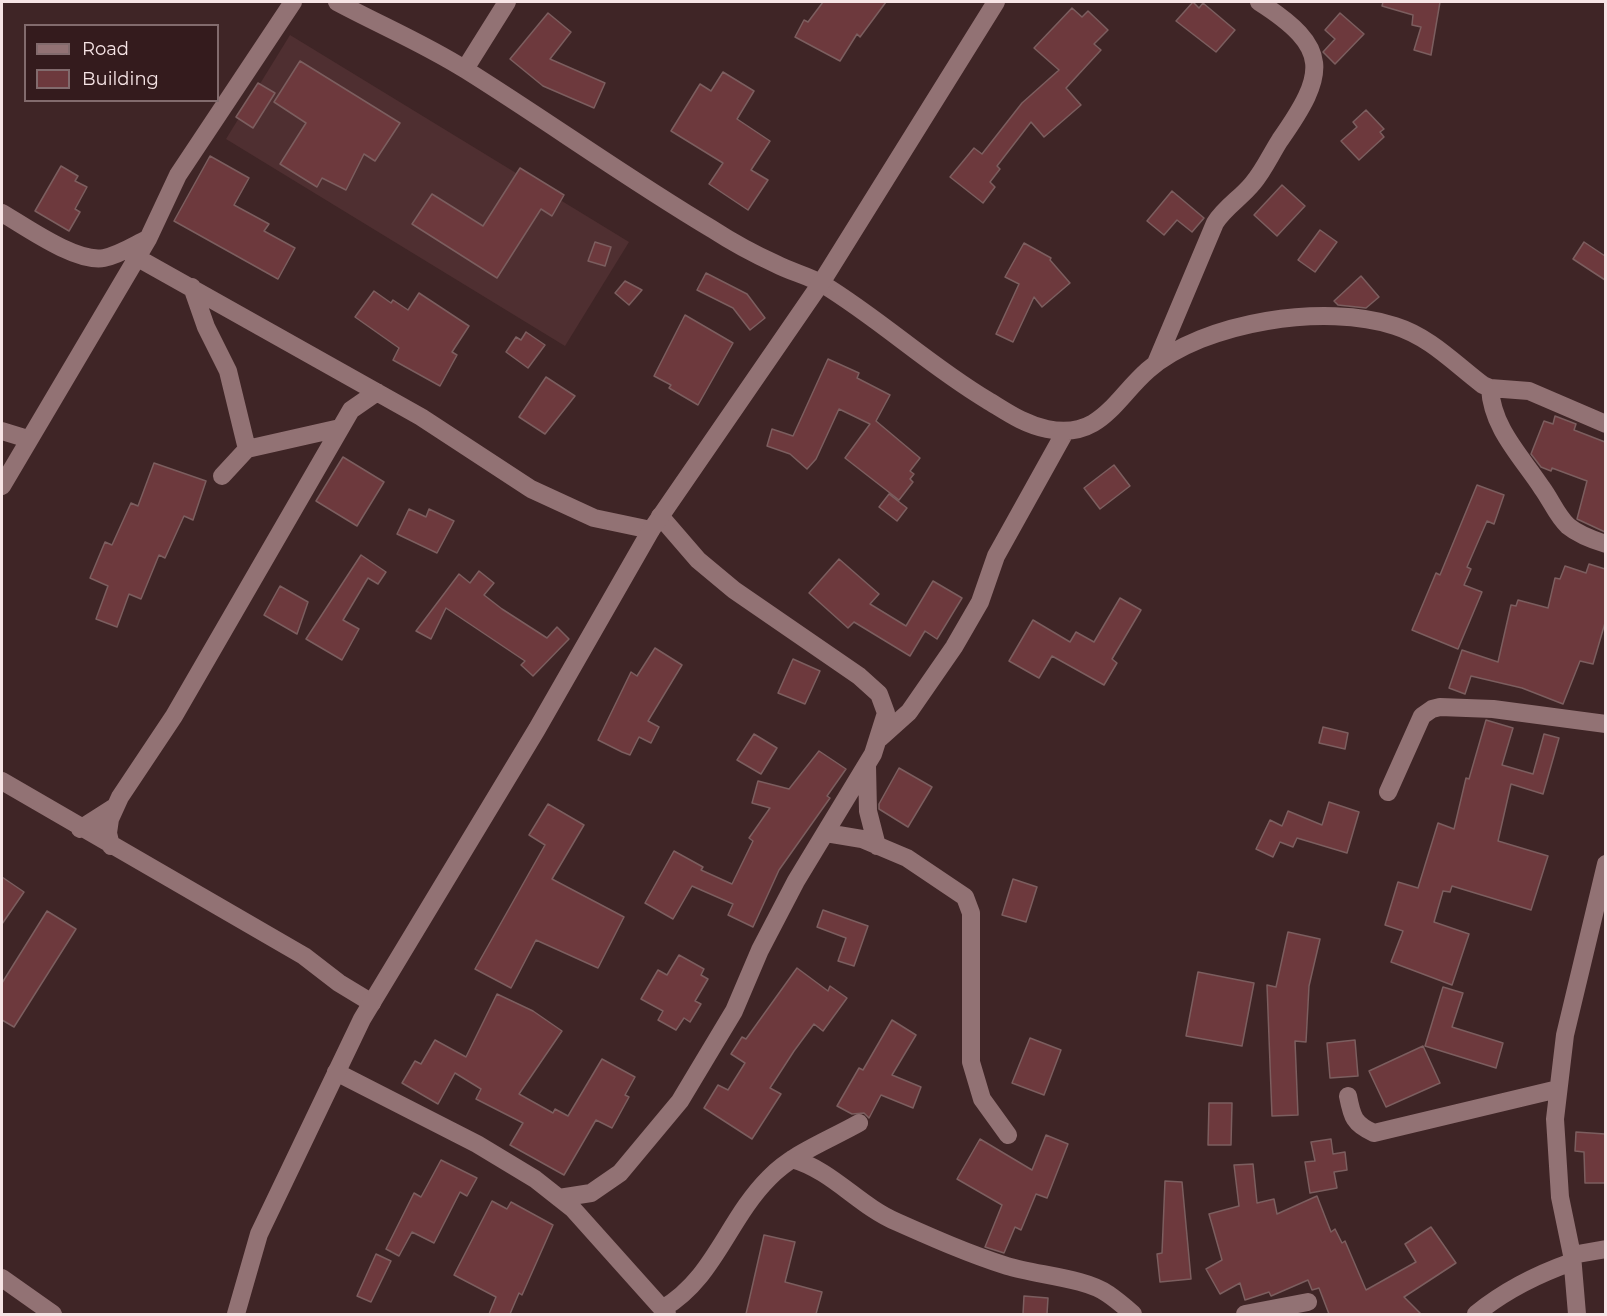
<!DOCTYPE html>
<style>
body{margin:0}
#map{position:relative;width:1607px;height:1316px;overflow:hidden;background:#3f2526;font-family:Montserrat,sans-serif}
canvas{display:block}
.frame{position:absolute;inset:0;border:3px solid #f6e4e5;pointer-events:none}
.legend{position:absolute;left:24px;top:24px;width:195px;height:78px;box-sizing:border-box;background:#341b1d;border:2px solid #826b6d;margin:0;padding:8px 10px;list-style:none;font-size:18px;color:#f6e4e5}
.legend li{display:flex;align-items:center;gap:12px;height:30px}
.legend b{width:30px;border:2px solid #826b6d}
</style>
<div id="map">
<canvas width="1607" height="1316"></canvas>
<div class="frame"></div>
<ul class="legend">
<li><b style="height:8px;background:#927274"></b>Road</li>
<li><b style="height:16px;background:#6d393d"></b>Building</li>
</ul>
</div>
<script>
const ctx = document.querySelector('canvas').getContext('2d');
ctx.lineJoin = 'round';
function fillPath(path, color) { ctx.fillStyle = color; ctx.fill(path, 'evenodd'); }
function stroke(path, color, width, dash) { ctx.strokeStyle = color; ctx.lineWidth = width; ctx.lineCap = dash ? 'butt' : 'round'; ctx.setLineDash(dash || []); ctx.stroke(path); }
const built = new Path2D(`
 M290 35 629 242 565 346 226 139Z`);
const building = new Path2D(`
 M823 2H886L860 37 857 34 840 61 795 37 804 20 808 22Z
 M1193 2 1199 8 1203 3 1235 30 1216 52 1176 21Z
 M1383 2H1440L1431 55 1414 50 1421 27 1412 25 1413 15 1382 6Z
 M1072 8 1082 17 1088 11 1108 30 1094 44 1101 50 1066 88 1081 105 1044 137 1031 122 997 166 1000 169 990 182 995 187 983 203 950 177 974 148 982 154 1022 103 1059 70 1034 48Z
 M548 13 571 32 550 59 605 83 594 108 543 86 510 59Z
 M1340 13 1364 34 1335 64 1323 52 1335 39 1325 30Z
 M300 61 400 123 375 161 364 154 346 190 322 178 317 187 280 164 306 123 274 102Z
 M723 72 754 91 737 119 770 141 751 170 768 180 748 210 709 184 723 163 671 131 700 84 711 91Z
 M258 83 275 93 253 128 236 117Z
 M1366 110 1384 129 1380 132 1384 137 1359 160 1341 141 1357 127 1353 122Z
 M210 156 249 178 234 205 269 224 264 231 295 248 278 279 174 221Z
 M61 166 78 176 75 181 87 187 75 209 80 212 69 231 35 211Z
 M520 168 564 195 552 216 541 209 497 278 412 224 432 194 483 226Z
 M1282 185 1305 206 1277 236 1254 215Z
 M1172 191 1204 218 1192 232 1177 220 1164 235 1147 221Z
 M1320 230 1337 242 1315 272 1298 260Z
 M595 242 611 247 605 266 588 261Z
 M1584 242 1605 256V280L1573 259Z
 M1024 243 1051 258 1050 260 1070 283 1042 307 1034 297 1013 342 996 334 1019 284 1005 277Z
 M706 273 747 294 765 318 750 330 733 308 697 290Z
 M1361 276 1379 297 1366 308 1338 305 1334 301Z
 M625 281 642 290 629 305 615 293Z
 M374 291 391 303 393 300 408 310 419 293 469 326 452 352 457 355 440 386 393 360 399 348 355 317Z
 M685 315 733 343 698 405 669 388 671 385 654 376Z
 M526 332 545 345 528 368 506 352 516 337 521 340Z
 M828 359 859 373 857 378 890 395 876 421 920 458 910 471 914 474 910 479 913 482 899 500 845 458 870 424 839 409 816 459 807 469 790 454 767 446 772 429 793 436Z
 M546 377 575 396 545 434 519 417Z
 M1555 416 1576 424 1574 430 1605 442V532L1577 519 1587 481 1552 468 1551 471 1541 467 1531 454 1544 421 1553 424Z
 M343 457 384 482 357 526 316 501Z
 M154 463 206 481 193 520 184 516 165 558 159 555 141 599 129 594 117 627 96 619 108 586 90 578 105 542 112 545 131 503 138 506Z
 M1114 465 1130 486 1100 509 1084 488Z
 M1477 485 1504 495 1494 524 1487 521 1467 567 1471 569 1464 585 1482 592 1458 649 1412 630 1436 573 1440 575Z
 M889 494 907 508 897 521 879 507Z
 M409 509 426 517 429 509 454 521 437 553 397 534Z
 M361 555 386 572 378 584 368 578 343 620 359 629 342 660 306 639Z
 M839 559 879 594 870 604 906 626 933 581 962 598 937 639 925 631 910 656 854 622 848 628 809 593Z
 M1589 564 1605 569V623L1593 664 1580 661 1563 704 1522 688 1471 676 1465 694 1449 688 1462 650 1498 662 1511 605 1516 606 1518 600 1548 608 1555 578 1560 579 1565 566 1586 573Z
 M479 571 494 583 484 595 502 609 547 638 557 627 569 639 533 676 521 665 525 661 446 608 431 639 416 631 459 574 470 583Z
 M280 586 308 602 297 634 264 615Z
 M1120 598 1141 610 1112 659 1117 663 1104 685 1052 656 1039 678 1009 661 1033 620 1070 642 1076 632 1094 642Z
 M655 648 682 665 648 721 659 727 651 743 639 737 630 755 622 752 598 740 631 672 637 676Z
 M793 659 820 671 805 704 778 693Z
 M1486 720 1513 728 1502 765 1533 774 1544 734 1559 738 1543 794 1511 784 1498 841 1548 856 1531 910 1452 886 1450 892 1443 891 1434 922 1469 934 1452 985 1391 962 1403 931 1385 925 1398 882 1418 888 1438 823 1454 829 1466 778 1469 779Z
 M1323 727 1348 733 1345 749 1319 743Z
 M754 734 777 748 761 774 737 760Z
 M819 751 846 769 827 796 830 798 779 870 753 927 728 915 733 904 692 886 673 919 645 903 674 851 703 867 701 870 732 884 753 841 749 838 770 808 752 803 758 781 789 789Z
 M899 768 932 787 908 827 879 809V804Z
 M1329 802 1359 812 1347 853 1297 838 1293 847 1280 842 1273 857 1256 849 1270 820 1282 826 1288 811 1322 825Z
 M548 804 584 825 552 879 624 917 598 968 536 940 511 988 475 969 545 845 529 835Z
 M2 877 24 892 2 924Z
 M1013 879 1037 887 1026 922 1002 915Z
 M823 910 868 926 854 966 838 961 846 938 817 927Z
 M47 911 76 929 14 1027 2 1020V983Z
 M1288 932 1320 939 1309 986 1306 1042 1295 1041 1298 1115 1272 1116 1267 985 1276 987Z
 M679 955 704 969 701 975 708 979 695 1001 701 1004 690 1022 684 1018 676 1030 658 1020 663 1011 641 999 658 970 667 975Z
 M797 968 828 991 830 986 847 998 823 1031 814 1024 794 1051 770 1088 781 1094 752 1139 704 1108 718 1085 728 1090 745 1063 731 1054 742 1037 746 1039Z
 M1198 972 1254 983 1242 1046 1186 1036Z
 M1443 987 1463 993 1452 1027 1503 1043 1496 1068 1425 1046Z
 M497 994 533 1011 562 1031 519 1094 553 1113 555 1109 568 1116 602 1059 635 1077 625 1095 629 1097 612 1128 596 1120 564 1175 510 1145 523 1123 476 1099 481 1089 455 1073 438 1104 402 1083 415 1061 421 1064 435 1040 466 1057Z
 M892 1020 916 1035 892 1075 921 1087 913 1108 881 1095 869 1118 864 1113 852 1114 837 1106 859 1068 863 1070Z
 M1030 1038 1061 1050 1044 1095 1012 1083Z
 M1355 1040 1358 1076 1330 1078 1327 1043Z
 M1423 1046 1440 1083 1386 1107 1369 1071Z
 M1209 1103H1232L1231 1145H1208Z
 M1576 1132 1605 1134V1183H1585L1584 1152 1575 1151Z
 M1046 1135 1068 1144 1047 1198 1036 1194 1021 1230 1015 1227 1004 1253 985 1247 1002 1205 957 1179 980 1139 1032 1170Z
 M1331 1139 1333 1154 1345 1152 1347 1170 1334 1172 1337 1188 1310 1193 1305 1162 1315 1161 1311 1142Z
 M441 1160 477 1178 467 1196 460 1192 434 1243 412 1232 399 1256 386 1249 414 1193 421 1197Z
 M1253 1164 1257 1203 1274 1199 1277 1214 1317 1196 1331 1232 1335 1229 1342 1243 1345 1241 1366 1290 1416 1262 1405 1244 1431 1227 1456 1263 1404 1297 1421 1314H1329L1319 1288 1312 1290 1308 1280 1271 1296 1269 1292 1245 1300 1240 1283 1220 1294 1206 1269 1222 1260 1209 1214 1239 1206 1234 1165Z
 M1165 1181 1182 1182 1191 1279 1160 1282 1157 1254 1162 1253Z
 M492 1201 507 1209 511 1202 553 1225 522 1295 519 1293 510 1314H489L496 1297 454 1275Z
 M764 1235 795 1242 785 1282 822 1292 816 1314H746Z
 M376 1254 391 1261 371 1302 357 1296Z
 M1024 1296 1048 1298 1047 1314H1023Z`);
const minor = new Path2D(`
 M337 2C380 25 425 44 466 70 549 122 628 179 712 229 732 242 754 254 776 264 791 272 810 276 824 285 881 320 930 366 987 400 1007 412 1023 424 1047 429 1100 440 1114 400 1148 370 1204 321 1326 303 1395 326 1430 337 1454 363 1483 385L1490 388 1529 391 1606 424
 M465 69 507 2
 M2 213C26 227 76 263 104 258 119 255 133 246 147 239
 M136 257 421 417 531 489 594 518 651 530
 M192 287 206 327 228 371 247 449
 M1156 363 1215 223C1225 207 1241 198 1253 183 1264 170 1271 154 1280 140 1327 73 1331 48 1259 2
 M1490 388C1492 428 1521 456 1542 488 1551 500 1557 516 1568 526 1579 535 1593 540 1606 544
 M2 431 28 439
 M222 476 247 449 340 428
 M2 486 148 239 178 175 293 2
 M880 738 909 712 954 647 980 602 996 556 1065 432
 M867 766 868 811 877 846
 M2 781 304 956 339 983 372 1003
 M1388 792 1422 716 1432 709 1440 707 1493 709 1606 724
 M80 829 116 806
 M826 833 862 839 907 858 965 897 971 913V1062L982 1099 1008 1135
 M111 846 108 833 110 819 120 797 174 716 351 410 377 392
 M336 1072 477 1144 535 1179 573 1209 667 1314
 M1348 1096C1352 1117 1354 1124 1374 1133L1558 1089
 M792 1159C832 1170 859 1206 897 1222 933 1238 969 1254 1007 1266 1036 1275 1086 1278 1108 1294 1117 1300 1125 1307 1133 1314
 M559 1198 591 1193 620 1173 680 1101 734 1011 760 950 796 881 873 754 886 713 879 694 859 676 734 590 698 560 660 516
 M1572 1255 1606 1249
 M2 1278 53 1314
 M662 1309C715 1278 727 1220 769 1178 793 1153 829 1140 859 1123
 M1245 1314 1308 1302
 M1476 1314C1504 1291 1538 1274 1572 1262
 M1577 1314 1572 1255 1560 1197 1555 1119 1565 1035 1606 864`);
const tertiary = new Path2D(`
 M236 1314 259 1234 362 1019 537 729 651 530 821 283 996 2`);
fillPath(built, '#4f2f31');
fillPath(building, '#6d393d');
stroke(building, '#7c5e5f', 1.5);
stroke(minor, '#927274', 18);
stroke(tertiary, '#927274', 18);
</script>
